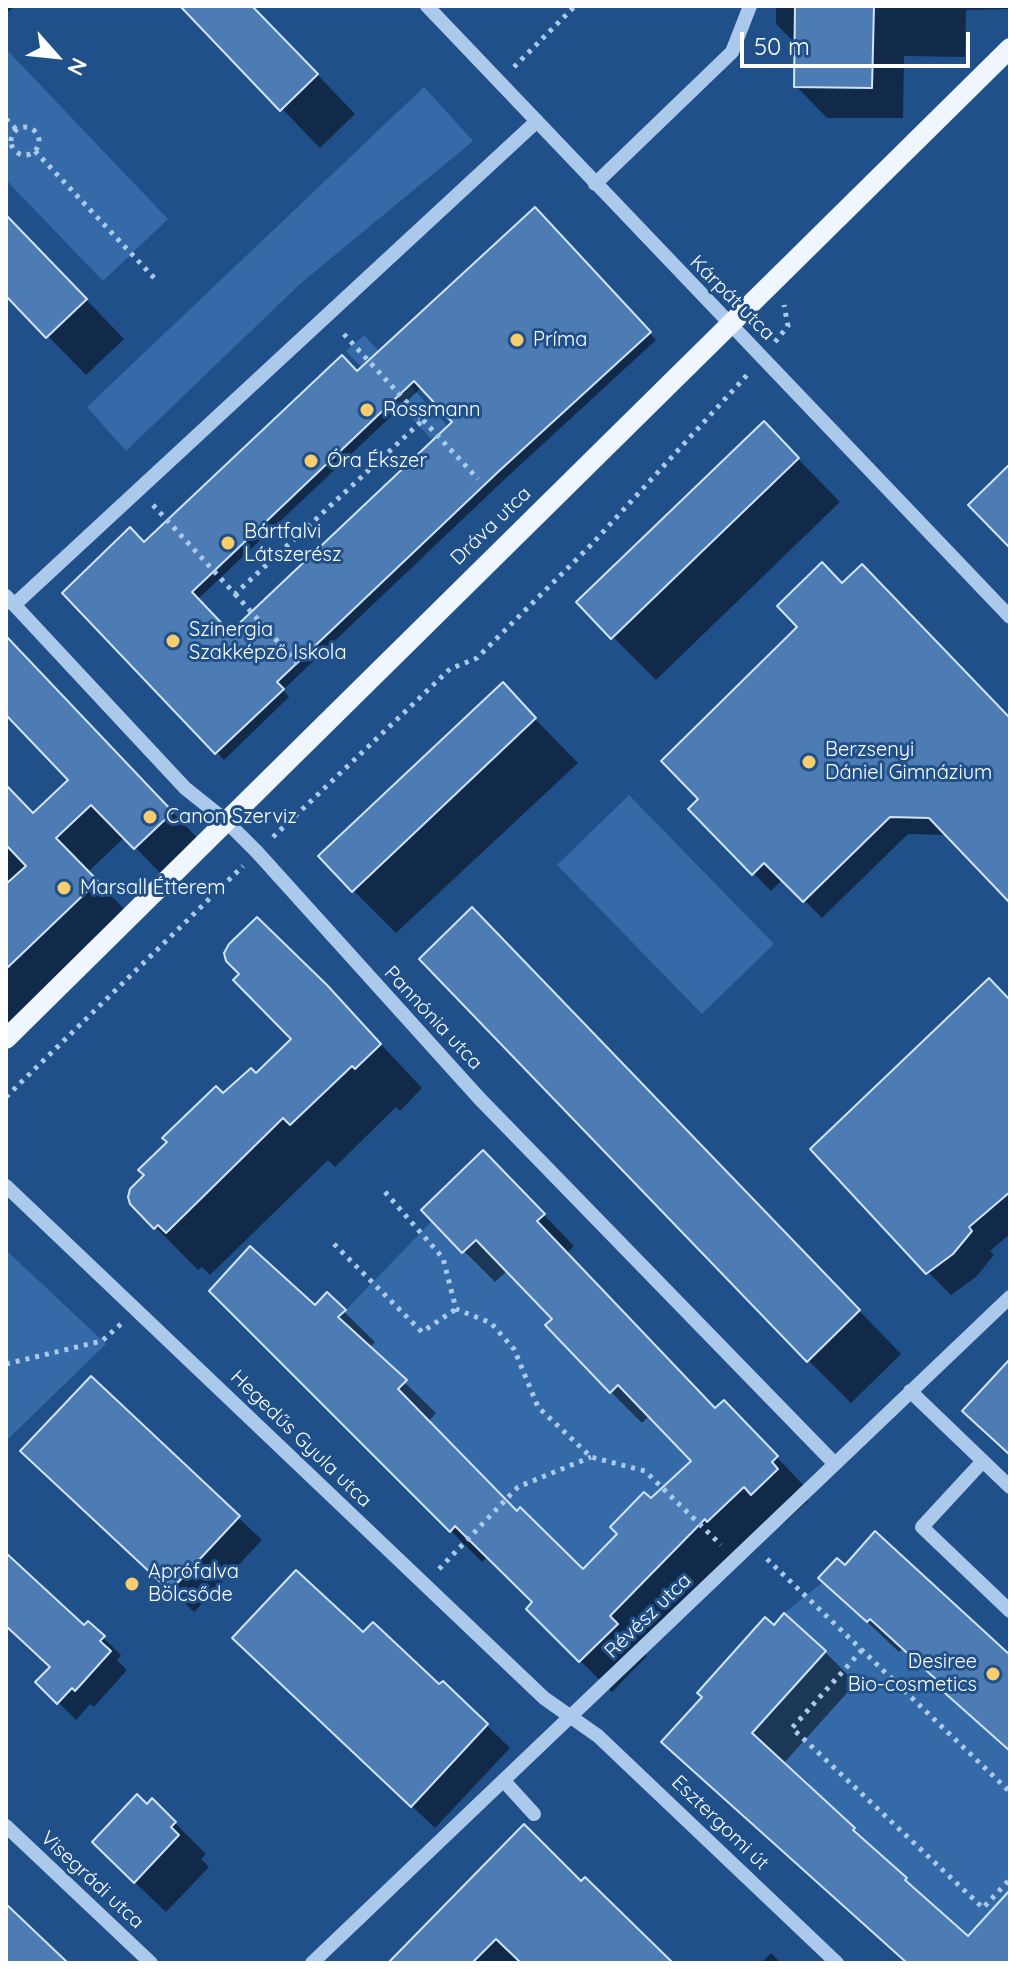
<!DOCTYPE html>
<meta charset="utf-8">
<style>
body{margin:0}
#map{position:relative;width:1016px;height:1969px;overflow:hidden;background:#205089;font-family:Quicksand,sans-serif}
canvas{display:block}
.frame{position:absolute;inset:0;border:8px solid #fff;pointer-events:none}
.north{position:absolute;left:16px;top:16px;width:80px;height:80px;-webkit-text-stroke:6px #205089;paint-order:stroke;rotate:117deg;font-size:22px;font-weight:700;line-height:32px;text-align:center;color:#fff}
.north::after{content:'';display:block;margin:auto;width:28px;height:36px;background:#fff;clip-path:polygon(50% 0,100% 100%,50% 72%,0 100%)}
.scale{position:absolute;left:740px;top:32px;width:230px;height:36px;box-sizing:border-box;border:4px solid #fff;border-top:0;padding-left:10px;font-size:24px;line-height:28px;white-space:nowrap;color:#fff;-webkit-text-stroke:6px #205089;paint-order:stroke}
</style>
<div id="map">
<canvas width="1016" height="1969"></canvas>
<div class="frame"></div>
<div class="north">N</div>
<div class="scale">50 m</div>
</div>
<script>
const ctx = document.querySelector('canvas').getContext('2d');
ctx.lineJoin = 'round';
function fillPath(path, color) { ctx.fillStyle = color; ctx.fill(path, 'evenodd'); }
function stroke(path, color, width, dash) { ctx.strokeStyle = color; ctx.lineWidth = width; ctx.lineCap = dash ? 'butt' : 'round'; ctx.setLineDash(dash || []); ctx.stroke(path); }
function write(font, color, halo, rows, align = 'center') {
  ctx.font = font + ' Quicksand,sans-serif'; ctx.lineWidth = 6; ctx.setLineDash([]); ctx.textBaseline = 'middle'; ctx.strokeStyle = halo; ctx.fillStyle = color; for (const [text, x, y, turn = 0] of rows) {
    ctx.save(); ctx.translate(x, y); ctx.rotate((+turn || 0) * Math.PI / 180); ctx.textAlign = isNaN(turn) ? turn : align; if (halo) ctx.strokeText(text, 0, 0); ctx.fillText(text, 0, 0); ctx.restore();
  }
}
const green = new Path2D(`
 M6 49 168 219 103 281 6 180Z
 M424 87 473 141 300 284 126 451 87 407Z
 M364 335 494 477 480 489 346 351Z
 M629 795 774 944 702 1014 557 865Z
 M432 1221 476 1240 552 1319 545 1326 609 1393 618 1385 691 1461 651 1499 644 1492 610 1527 617 1534 577 1575 558 1545 520 1507 479 1549 455 1526 493 1487 398 1389 406 1380 339 1317Z
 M6 1250 106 1344 6 1441Z
 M823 1582 866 1622 877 1611 887 1635 917 1662 946 1677 938 1687 968 1715 977 1705 1010 1751V1890L980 1923 966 1956 957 1926 922 1895 898 1888 907 1878 849 1836 855 1828 801 1791 808 1782 769 1748 761 1756 745 1741 826 1651 784 1613Z`);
const shadow = new Path2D(`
 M6 6H15L6 14Z
 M183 6H252L355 114 320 148Z
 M776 6H1010V9L966 10 965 57 904 56 903 118H827L796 86V44L776 24Z
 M535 209 656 340 505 479 283 690 289 697 224 760 64 593 145 545 357 374ZM422 387 454 422 230 635 197 600Z
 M6 216 124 339 86 375 6 293Z
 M764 424 840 502 656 680 613 637Z
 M843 586 1010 720V900L948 835 908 834 822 918 783 879 771 891 691 809 701 799Z
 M6 637 205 846 168 881 125 837 88 872 130 915 6 1033V787L34 815 71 780 6 712Z
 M502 685 578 763 396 933 353 890Z
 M515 953 901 1354 851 1403 808 1360Z
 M242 974 326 986 422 1088 400 1111 396 1107 335 1167 328 1160 210 1275 202 1267 198 1270 131 1202 223 1096 256 1076 294 1039Z
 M1010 1002V1234L990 1251 994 1255 976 1277 951 1295 928 1272Z
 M514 1184 574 1246 566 1254 716 1410 755 1434 807 1489 802 1494 808 1501 783 1524 776 1517 639 1648 647 1656 612 1692 528 1609 535 1602 488 1556 482 1562 212 1291 315 1308 327 1295 375 1342 369 1348 436 1413 428 1422 517 1513 583 1571 693 1461 650 1415 642 1423 611 1392 555 1319 508 1270 495 1282 464 1251Z
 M91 1378 262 1540 194 1612 46 1473Z
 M6 1556 84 1628 89 1624 121 1655 117 1660 127 1670 94 1707 90 1704 76 1720 38 1682 52 1668 10 1628 6 1632Z
 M845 1567 1010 1658V1750L971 1717 940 1686 942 1684 902 1649 899 1652 821 1578Z
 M774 1628 825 1652 856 1683 783 1764 968 1939 1010 1893V1963H906L695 1773 663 1742Z
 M363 1635 439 1687 443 1683 510 1748 435 1828 258 1660Z
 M147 1806 175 1823 206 1854 201 1859 209 1867 166 1912 125 1873Z
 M581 1884 670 1963H391Z
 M771 1953 781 1963H761Z`);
const building = new Path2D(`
 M180 6H252L318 74 280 111Z
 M795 6H874L872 88 794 87Z
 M535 207 651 332 498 472 277 682 284 689 215 754 62 593 130 527 144 542 342 355 357 371ZM414 381 452 422 230 632 192 592Z
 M6 215 87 299 46 338 6 296Z
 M764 421 799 458 611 639 576 602Z
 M1010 464V548L968 505Z
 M822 562 842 583 862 564 1010 718V903L929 818 890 817 803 902 764 863 752 875 688 809 698 799 661 761 797 627 777 606Z
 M6 636 173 812 134 849 91 805 56 838 98 881 6 969V884L26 866 6 845V785L33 813 68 780 6 715Z
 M503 682 536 718 352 892 318 856Z
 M472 907 860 1310 807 1362 419 959Z
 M257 917 327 985 381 1044 355 1069 352 1066 290 1125 283 1118 166 1233 158 1225 154 1229 130 1204 128 1197 130 1189 144 1175 138 1170 167 1142 162 1138 216 1086 223 1093 251 1068 256 1073 291 1039 233 980 239 974 226 961 224 953 229 944Z
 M989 978 1010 1000V1192L969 1227 972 1231 953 1254 926 1274 810 1149Z
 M483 1150 545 1214 537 1221 715 1408 724 1400 778 1456 772 1462 778 1469 751 1495 744 1487 707 1522 705 1519 610 1616 618 1624 579 1662 526 1609 532 1602 455 1526 450 1532 209 1291 250 1246 315 1305 327 1292 346 1310 338 1317 407 1380 398 1389 517 1511 520 1507 583 1569 617 1534 610 1527 644 1492 651 1498 691 1461 618 1385 610 1393 545 1325 552 1319 476 1240 462 1253 421 1210Z
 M1010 1359V1455L962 1411Z
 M91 1376 240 1516 170 1591 20 1451Z
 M875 1531 1010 1655V1751L937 1686 940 1683 870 1619 867 1622 818 1578 837 1558 845 1565Z
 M6 1553 84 1625 88 1621 105 1636 100 1641 111 1651 75 1691 72 1688 57 1704 35 1682 50 1667 6 1626Z
 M296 1570 363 1632 373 1622 439 1684 443 1681 488 1724 411 1807 232 1638Z
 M784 1613 826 1651 752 1733 855 1828 853 1830 907 1878 905 1880 968 1936 1010 1890V1963H907L661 1742 702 1697 697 1693 765 1617 774 1625Z
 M137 1794 147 1804 152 1798 176 1822 171 1827 179 1835 134 1883 92 1842Z
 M524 1824 581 1881 585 1877 673 1963H521L496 1939 472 1963H388Z
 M6 1904 68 1963H6Z`);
const path = new Path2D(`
 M514 67 575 6
 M6 119 16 129
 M11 141a14 14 0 1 1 28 0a14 14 0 1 1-28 0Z
 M35 151 157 281
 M775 342 788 326 784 305
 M423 420 478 479
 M153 505 235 594 423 420 341 331
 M235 594 298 664
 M273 837 450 669 477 658 592 544 748 374
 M6 1097 243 866
 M385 1192 443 1258 456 1309 491 1323 514 1349 538 1407 591 1457 645 1471 721 1545
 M334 1244 422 1332 456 1309
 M6 1364 102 1341 121 1324
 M767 1559 1010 1792
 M439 1569 518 1487 591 1457
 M862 1650 792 1728 983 1908 1010 1879`);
const minor = new Path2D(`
 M427 6 1010 617
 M595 184 732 52 750 6
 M6 596 185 788 225 820 257 852 479 1098 834 1463
 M14 605 537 121
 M6 1186 544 1698 598 1736 837 1963
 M910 1391 1010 1487
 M983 1461 922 1527 1010 1611
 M504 1781 534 1814
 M6 1826 151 1963
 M312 1963 1010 1297`);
const major = new Path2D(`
 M6 1039 1010 48`);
const markers = [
 [517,340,8,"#f8cd6c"],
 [367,410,8,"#f8cd6c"],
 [311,461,8,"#f8cd6c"],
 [228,543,8,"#f8cd6c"],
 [173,641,8,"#f8cd6c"],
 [809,762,8,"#f8cd6c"],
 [150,817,8,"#f8cd6c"],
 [64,888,8,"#f8cd6c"],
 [132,1584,8,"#f8cd6c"],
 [993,1674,8,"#f8cd6c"]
];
const streetNames = [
 ["Kárpát utca",732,298,45],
 ["Dráva utca",491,526,-44],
 ["Pannónia utca",433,1018,47],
 ["Hegedűs Gyula utca",301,1439,44],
 ["Révész utca",648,1616,-44],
 ["Esztergomi út",720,1823,44],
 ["Visegrádi utca",92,1880,43]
];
const poiNames = [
 ["Príma",533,340],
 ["Rossmann",383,410],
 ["Óra Ékszer",327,461],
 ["Bártfalvi",244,532],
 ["Látszerész",244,555],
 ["Szinergia",189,630],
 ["Szakképző Iskola",189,653],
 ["Berzsenyi",825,750],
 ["Dániel Gimnázium",825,773],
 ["Canon Szerviz",166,817],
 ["Marsall Étterem",80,888],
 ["Aprófalva",148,1572],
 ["Bölcsőde",148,1595],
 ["Desiree",977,1662,"right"],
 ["Bio-cosmetics",977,1685,"right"]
];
fillPath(green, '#346aa7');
fillPath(shadow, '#0007');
fillPath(building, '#4c7cb3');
stroke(building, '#d0e3f8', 2);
stroke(path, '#abc9eb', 5, [4, 6]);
stroke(minor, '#abc9eb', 14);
stroke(major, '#f0f6fe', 20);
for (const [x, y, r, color] of markers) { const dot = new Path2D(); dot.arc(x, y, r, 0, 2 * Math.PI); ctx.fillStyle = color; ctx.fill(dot); stroke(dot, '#205089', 3); }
write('20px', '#fff', '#205089', streetNames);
write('20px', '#fff', '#205089', poiNames, 'left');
</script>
